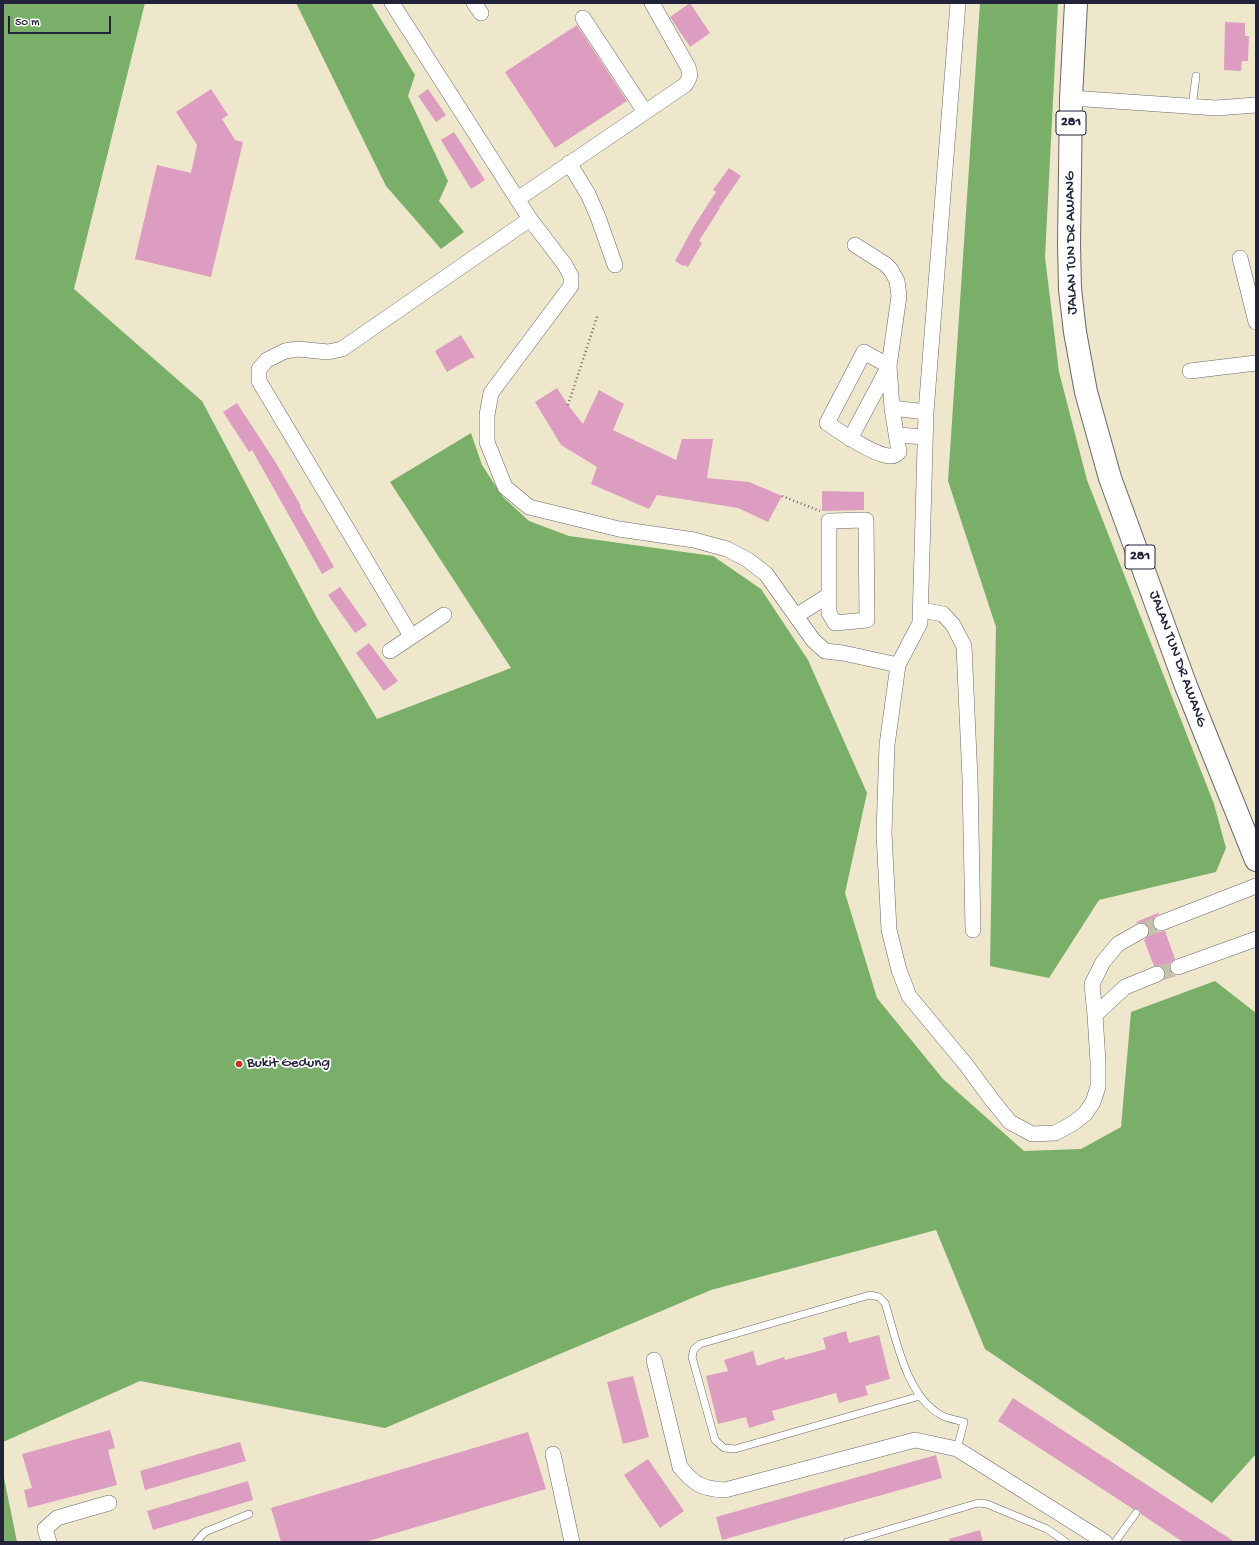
<!DOCTYPE html>
<style>
body{margin:0}
#map{position:relative;width:1259px;height:1545px;overflow:hidden;background:#eee7cb;font-family:"Gochi Hand",sans-serif}
canvas{display:block}
.frame{position:absolute;inset:0;border:4px solid #22223b;pointer-events:none}
.scale{position:absolute;left:8px;top:16px;width:103px;height:18px;box-sizing:border-box;border:2px solid #22223b;border-top:0;padding-left:5px;font-size:12px;line-height:14px;white-space:nowrap;color:#22223b;-webkit-text-stroke:3px #fff;paint-order:stroke}
</style>
<div id="map">
<canvas width="1259" height="1545"></canvas>
<div class="frame"></div>
<div class="scale">50 m</div>
</div>
<script>
const ctx = document.querySelector('canvas').getContext('2d');
ctx.lineJoin = 'round';
function fillPath(path, color) { ctx.fillStyle = color; ctx.fill(path, 'evenodd'); }
function stroke(path, color, width, dash) { ctx.strokeStyle = color; ctx.lineWidth = width; ctx.lineCap = dash ? 'butt' : 'round'; ctx.setLineDash(dash || []); ctx.stroke(path); }
function write(font, color, halo, rows, align = 'center') {
  ctx.font = font + ' "Gochi Hand",sans-serif'; ctx.lineWidth = 3.5; ctx.setLineDash([]); ctx.textBaseline = 'middle'; ctx.strokeStyle = halo; ctx.fillStyle = color; for (const [text, x, y, turn = 0] of rows) {
    ctx.save(); ctx.translate(x, y); ctx.rotate((+turn || 0) * Math.PI / 180); ctx.textAlign = isNaN(turn) ? turn : align; if (halo) ctx.strokeText(text, 0, 0); ctx.fillText(text, 0, 0); ctx.restore();
  }
}
const forest = new Path2D(`
 M3 3H145L74 289 202 401 317 618 377 719 511 668 390 482 471 433 482 465 503 497 529 521 569 536 713 556 761 589 808 660 867 793 845 893 877 998 943 1079 1024 1151 1081 1149 1121 1127 1131 1012 1215 981 1256 1013V1454L1212 1503 985 1349 936 1230 711 1290 385 1428 140 1381 3 1442Z
 M296 3H371L415 75 408 96 448 181 439 201 464 232 441 249 386 186Z
 M980 3H1058L1045 257 1059 372 1087 480 1214 804 1226 848 1216 872 1099 900 1049 978 990 966 996 627 948 481Z
 M3 1473 17 1542H3Z`);
const building = new Path2D(`
 M690 3 710 33 690 47 670 17Z
 M1225 22 1245 23V36H1249L1248 61H1242L1241 71 1224 70Z
 M577 25 627 101 555 148 505 72Z
 M211 89 228 115 222 119 235 140 243 142 211 277 135 259 157 165 191 173 197 145 176 112Z
 M428 89 446 115 436 122 418 96Z
 M454 132 485 180 471 189 441 140Z
 M729 168 741 176 719 208H720L699 241 702 243 688 267 684 265 683 266 675 261 694 226 716 192 713 190Z
 M461 335 475 358H471L447 372 435 351Z
 M557 388 568 405 583 424 599 390 624 404 613 430 676 460 682 439H713L707 478 749 482 782 496 768 522 738 508 657 495 649 509 591 484 597 467 561 445 535 402Z
 M237 403 276 463 301 506 300 507 334 567 322 574 252 450 249 452 223 412Z
 M822 491 864 492V510L822 511Z
 M340 587 367 625 355 633 328 595Z
 M369 643 398 681 384 691 356 653Z
 M1158 913 1159 914 1154 918 1153 926 1155 930 1159 932 1165 931 1175 959 1171 962 1169 966 1172 974 1176 976 1163 980 1166 976 1165 970 1162 967 1154 966 1144 940 1149 935V927L1145 923H1137L1136 922Z
 M846 1331 849 1343 879 1335 890 1379 865 1386 868 1395 839 1403 836 1393 772 1411 775 1420 749 1428 746 1417 718 1424 706 1376 728 1371 724 1360 753 1351 757 1366 784 1357 785 1360 826 1349 823 1338Z
 M633 1376 649 1437 623 1444 607 1382Z
 M1013 1398 1235 1542H1183L1141 1514 1139 1509H1133L998 1421Z
 M110 1430 115 1448 108 1450 117 1485 28 1508 24 1490 32 1488 22 1454Z
 M528 1432 546 1489 365 1542H281L271 1508Z
 M240 1442 246 1461 145 1490 140 1471Z
 M936 1455 942 1478 722 1540 716 1517Z
 M648 1459 684 1511 660 1528 624 1475Z
 M248 1481 253 1500 153 1530 147 1511Z
 M980 1530 983 1542H950L949 1539Z`);
const minorTunnel = new Path2D(`
 M1141 931 1161 923
 M1157 974 1178 967`);
const path = new Path2D(`
 M568 405 598 314
 M782 496 820 511`);
const service = new Path2D(`
 M1192 107 1196 76
 M920 1396 735 1449 724 1448 715 1440 692 1357 694 1349 700 1344 870 1295 879 1297 885 1303C896 1338 906 1396 941 1415 948 1419 957 1420 964 1422L957 1449
 M196 1542 205 1532 249 1514
 M847 1542 978 1503 987 1504 1047 1529 1066 1542
 M1115 1542 1136 1513`);
const minor = new Path2D(`
 M392 3 530 219 565 265 571 276V286L491 393 487 415V442L505 487 529 507 619 529 694 540 727 549 748 560 766 574 813 640 825 651 843 653 898 665
 M474 3 481 13
 M958 3 926 412 920 623 898 665 887 745 884 833 889 930 899 970 909 996 967 1066 992 1100 1010 1122 1032 1134 1055 1133 1072 1124 1085 1114 1093 1102 1098 1087V1062L1095 1015 1092 984 1103 962 1118 944 1141 931
 M583 18 645 112
 M1071 98 1216 108 1256 105
 M569 163 588 194 598 217 615 265
 M519 198 685 85C690 78 691 75 688 67L652 3
 M1240 258 1256 322
 M1190 371 1256 363
 M892 408 926 412
 M897 435 925 437
 M850 439 889 366 864 352 827 423C840 432 877 457 891 456 895 456 897 454 899 452L892 408 889 366 899 296 897 281 891 270 885 264 855 245
 M866 520 867 620 835 623 829 613V521Z
 M921 610 943 614 953 625 964 646 970 779 973 930
 M796 616 829 595
 M411 636 259 381V369L267 360 285 351 298 349 328 352 342 349 530 219
 M390 651 444 615
 M1161 923 1256 886
 M1178 967 1256 939
 M1095 1015 1125 987 1157 974
 M654 1360 680 1467C694 1484 702 1489 725 1490L915 1440 957 1449 1105 1542
 M553 1454 572 1542
 M49 1542 45 1529 57 1518 109 1503`);
const primary = new Path2D(`
 M1076 3 1071 98 1069 243 1070 289 1075 332 1086 392 1110 478 1186 686 1256 860`);
const markers = [
 [239,1064,4,"#c8321e"]
];
const shields = [
 [1071,123,30],
 [1140,557,30]
];
const shieldNames = [
 ["281",1071,123],
 ["281",1140,557]
];
const streetNames = [
 ["JALAN TUN DR AWANG",1072,243,-91],
 ["JALAN TUN DR AWANG",1177,659,70]
];
const poiNames = [
 ["Bukit Gedung",247,1064]
];
fillPath(forest, '#7aaf6a');
fillPath(building, '#dc9dc1');
stroke(minorTunnel, '#c5c0ae', 15, [15, 8]);
stroke(service, '#69676d', 8);
stroke(minor, '#69676d', 16);
stroke(primary, '#69676d', 24);
stroke(path, '#69676d', 2.5, [1, 3]);
stroke(service, '#fff', 7);
stroke(minor, '#fff', 15);
stroke(primary, '#fff', 22);
for (const [x, y, r, color] of markers) { const dot = new Path2D(); dot.arc(x, y, r, 0, 2 * Math.PI); ctx.fillStyle = color; ctx.fill(dot); stroke(dot, '#fff', 1.5); }
for (const [x, y, w] of shields) { const box = new Path2D(); box.roundRect(x - w / 2, y - 12, w, 24, 3); ctx.fillStyle = '#fff'; ctx.fill(box); stroke(box, '#22223b', 1); }
write('bold 14px', '#22223b', null, shieldNames);
write('15px', '#22223b', '#fff', streetNames);
write('15px', '#22223b', '#fff', poiNames, 'left');
</script>
